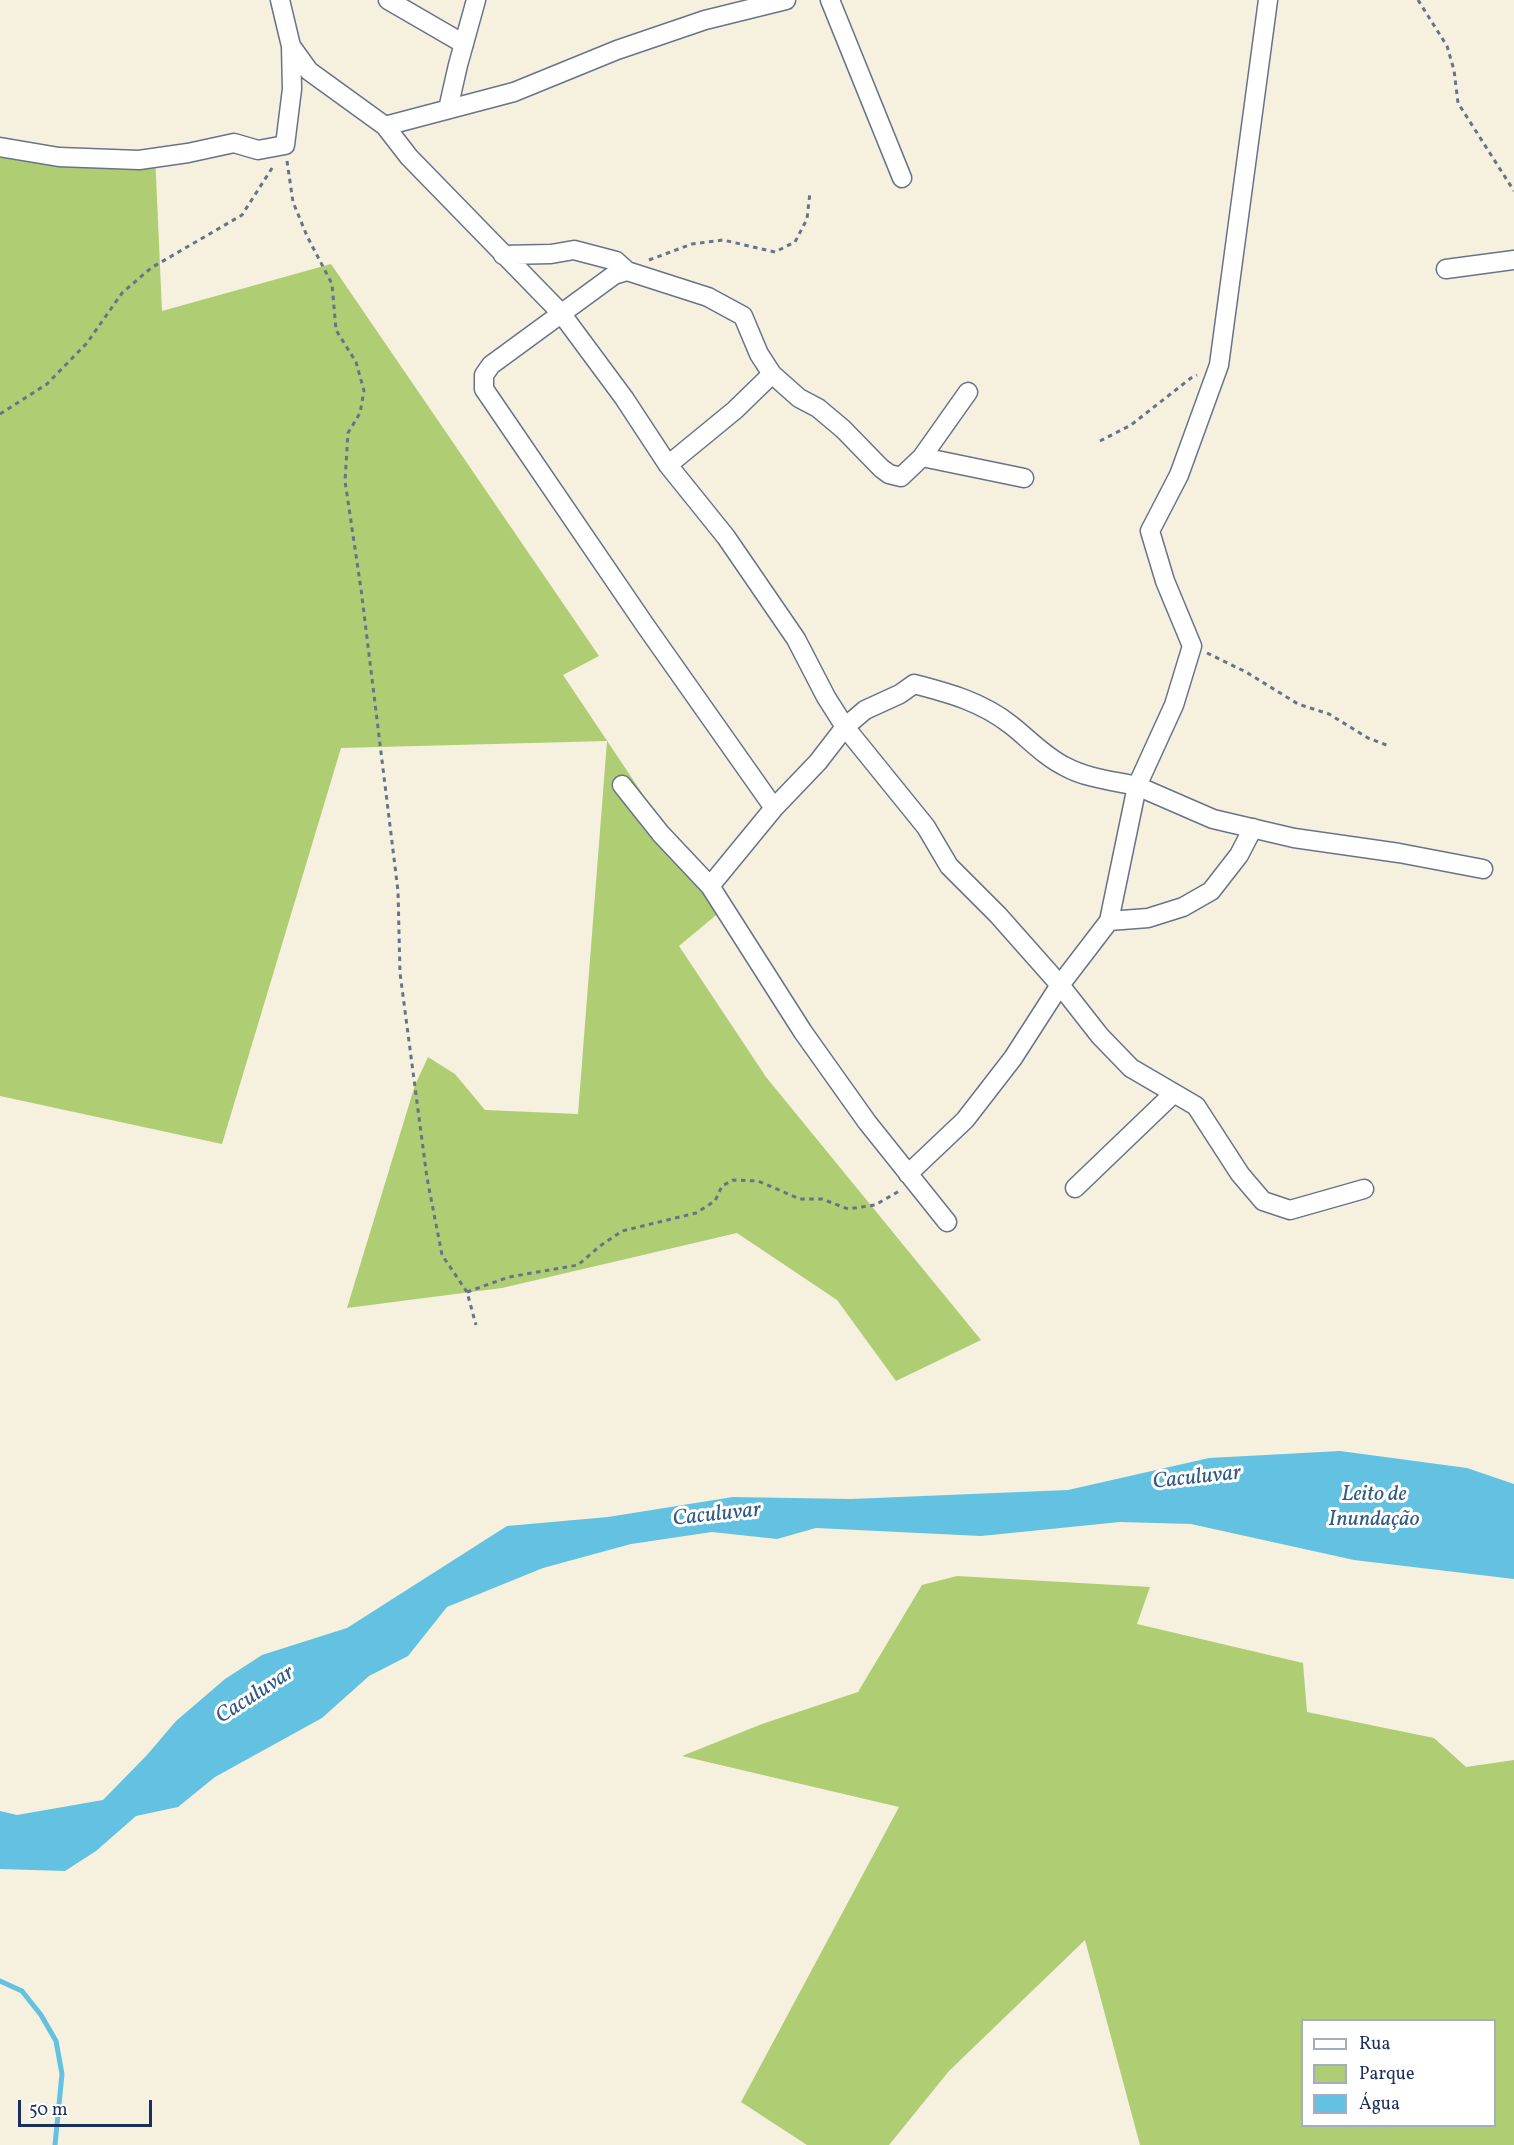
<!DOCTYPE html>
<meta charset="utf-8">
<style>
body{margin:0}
#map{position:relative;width:1514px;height:2145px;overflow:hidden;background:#f6f0df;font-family:Vollkorn,serif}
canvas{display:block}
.legend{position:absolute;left:1301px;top:2019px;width:195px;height:108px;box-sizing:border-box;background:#fff;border:2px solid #a4acbf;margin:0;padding:8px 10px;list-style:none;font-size:18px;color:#1b2f5e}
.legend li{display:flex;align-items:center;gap:12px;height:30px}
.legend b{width:30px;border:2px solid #a4acbf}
.scale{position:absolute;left:18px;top:2100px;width:134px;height:27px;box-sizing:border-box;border:3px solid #1b2f5e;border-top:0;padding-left:8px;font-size:18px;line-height:21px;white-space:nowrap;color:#1b2f5e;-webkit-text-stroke:4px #fff;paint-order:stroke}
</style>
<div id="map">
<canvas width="1514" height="2145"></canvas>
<ul class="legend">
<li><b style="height:8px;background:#fff"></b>Rua</li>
<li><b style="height:16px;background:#afcd73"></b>Parque</li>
<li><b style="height:16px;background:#63c1e1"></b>Água</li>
</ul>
<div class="scale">50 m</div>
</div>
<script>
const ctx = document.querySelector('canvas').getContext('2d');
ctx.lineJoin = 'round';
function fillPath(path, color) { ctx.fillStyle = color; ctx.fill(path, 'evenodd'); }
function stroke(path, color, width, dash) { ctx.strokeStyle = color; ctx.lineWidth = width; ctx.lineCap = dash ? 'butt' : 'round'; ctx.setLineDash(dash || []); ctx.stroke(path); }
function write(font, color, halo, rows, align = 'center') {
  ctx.font = font + ' Vollkorn,serif'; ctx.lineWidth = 6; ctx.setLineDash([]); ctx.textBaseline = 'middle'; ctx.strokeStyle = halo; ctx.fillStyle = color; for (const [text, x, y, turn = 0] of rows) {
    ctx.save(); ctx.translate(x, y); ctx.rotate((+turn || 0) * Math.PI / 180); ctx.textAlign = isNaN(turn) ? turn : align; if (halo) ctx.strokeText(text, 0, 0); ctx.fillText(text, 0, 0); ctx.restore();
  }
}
const green = new Path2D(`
 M0 141 28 146 155 154 162 311 331 264 599 656 563 675 721 911 679 946 766 1077 981 1340 896 1381 837 1300 737 1233 502 1288 347 1308 415 1085 428 1057 455 1074 485 1110 578 1114 607 741 341 748 222 1144 0 1096Z
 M957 1576 1150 1587 1137 1624 1303 1663 1307 1712 1434 1738 1466 1767 1514 1760V2145H1140L1085 1940 949 2071 889 2145H807L741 2102 899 1807 682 1756 762 1724 858 1692 922 1585ZM1494 2020V2126H1302V2020Z`);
const water = new Path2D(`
 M1340 1451 1467 1468 1514 1484V1579L1354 1560 1191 1524 1120 1522 981 1536 816 1528 777 1539 712 1532 631 1544 543 1568 447 1607 408 1656 369 1676 322 1718 215 1777 178 1807 136 1816 96 1851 65 1871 0 1869V1811L17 1815 103 1800 147 1755 176 1721 225 1679 262 1655 347 1628 507 1526 608 1517 733 1497 851 1499 1068 1490 1209 1458Z`);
const stream = new Path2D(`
 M0 1981 22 1991 41 2015 56 2041 62 2074 55 2145`);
const path = new Path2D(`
 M1418 0 1447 46 1454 70 1458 103 1514 191
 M287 161 293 202 307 236 332 284 336 330 356 362 364 391 360 413 348 433 345 481 361 589 398 891 400 973 427 1178 442 1255 467 1292 476 1325
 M649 260 692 244 723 240 775 252 795 242 807 219 810 192
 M0 414 47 384 87 343 122 293 151 268 242 215 274 165
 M1100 441 1131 425 1191 378 1197 375
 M1207 653 1246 672 1298 704 1329 714 1368 738 1389 746
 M467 1292 509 1277 578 1265 600 1246 622 1231 696 1213 715 1201 722 1186 733 1180 758 1181 800 1199H822L848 1209 875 1205 901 1190`);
const street = new Path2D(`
 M280 0 291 46 309 71 385 126 409 157 561 313 624 398 668 465 726 537 796 639 826 697 845 727 818 762 774 808 710 886 803 1032 867 1122 947 1222
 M388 0 464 44
 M830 0 902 178
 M1268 0 1219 365 1179 475 1150 531 1165 581 1192 646 1174 705 1137 786 1213 819 1294 838 1399 853 1483 869
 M448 109 458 65 476 0
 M385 126 514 92 617 50 705 20 786 0
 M0 147 59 157 139 160 188 153 234 143 258 150 285 145 292 89 291 46
 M503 255 551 254 574 250 616 261 627 271
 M1446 269 1514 260
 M922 457 1024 478
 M668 465 735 410 772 374
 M622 785 661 834 710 886
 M774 808 645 625 484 389V375L491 365 614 275 627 271 708 297 743 316 759 354 772 374 799 398 818 408 843 429 881 468 889 474 901 477 922 457 968 392
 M1109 921 1148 918 1183 907 1211 891 1239 855 1253 828
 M908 1174 965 1120 1013 1058 1060 985 1109 921 1137 786C1114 781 1086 778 1066 767 1045 757 1029 739 1011 725 982 702 949 693 914 684L900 694 865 710 845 727 926 827 949 866 998 915 1060 985 1100 1036 1131 1068 1196 1106 1240 1174 1263 1201 1290 1210 1364 1189
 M1075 1188 1174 1093`);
const waterNames = [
 ["Caculuvar",1197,1479,-6],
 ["Leito de",1374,1496],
 ["Inundação",1374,1521],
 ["Caculuvar",717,1516,-6],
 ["Caculuvar",256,1696,-33]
];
fillPath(green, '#afcd73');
fillPath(water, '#63c1e1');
stroke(stream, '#63c1e1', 5);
stroke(street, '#68738b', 21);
stroke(path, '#68738b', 3, [4.5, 4.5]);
stroke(street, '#fff', 18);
write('italic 22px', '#315b85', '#fff', waterNames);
</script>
